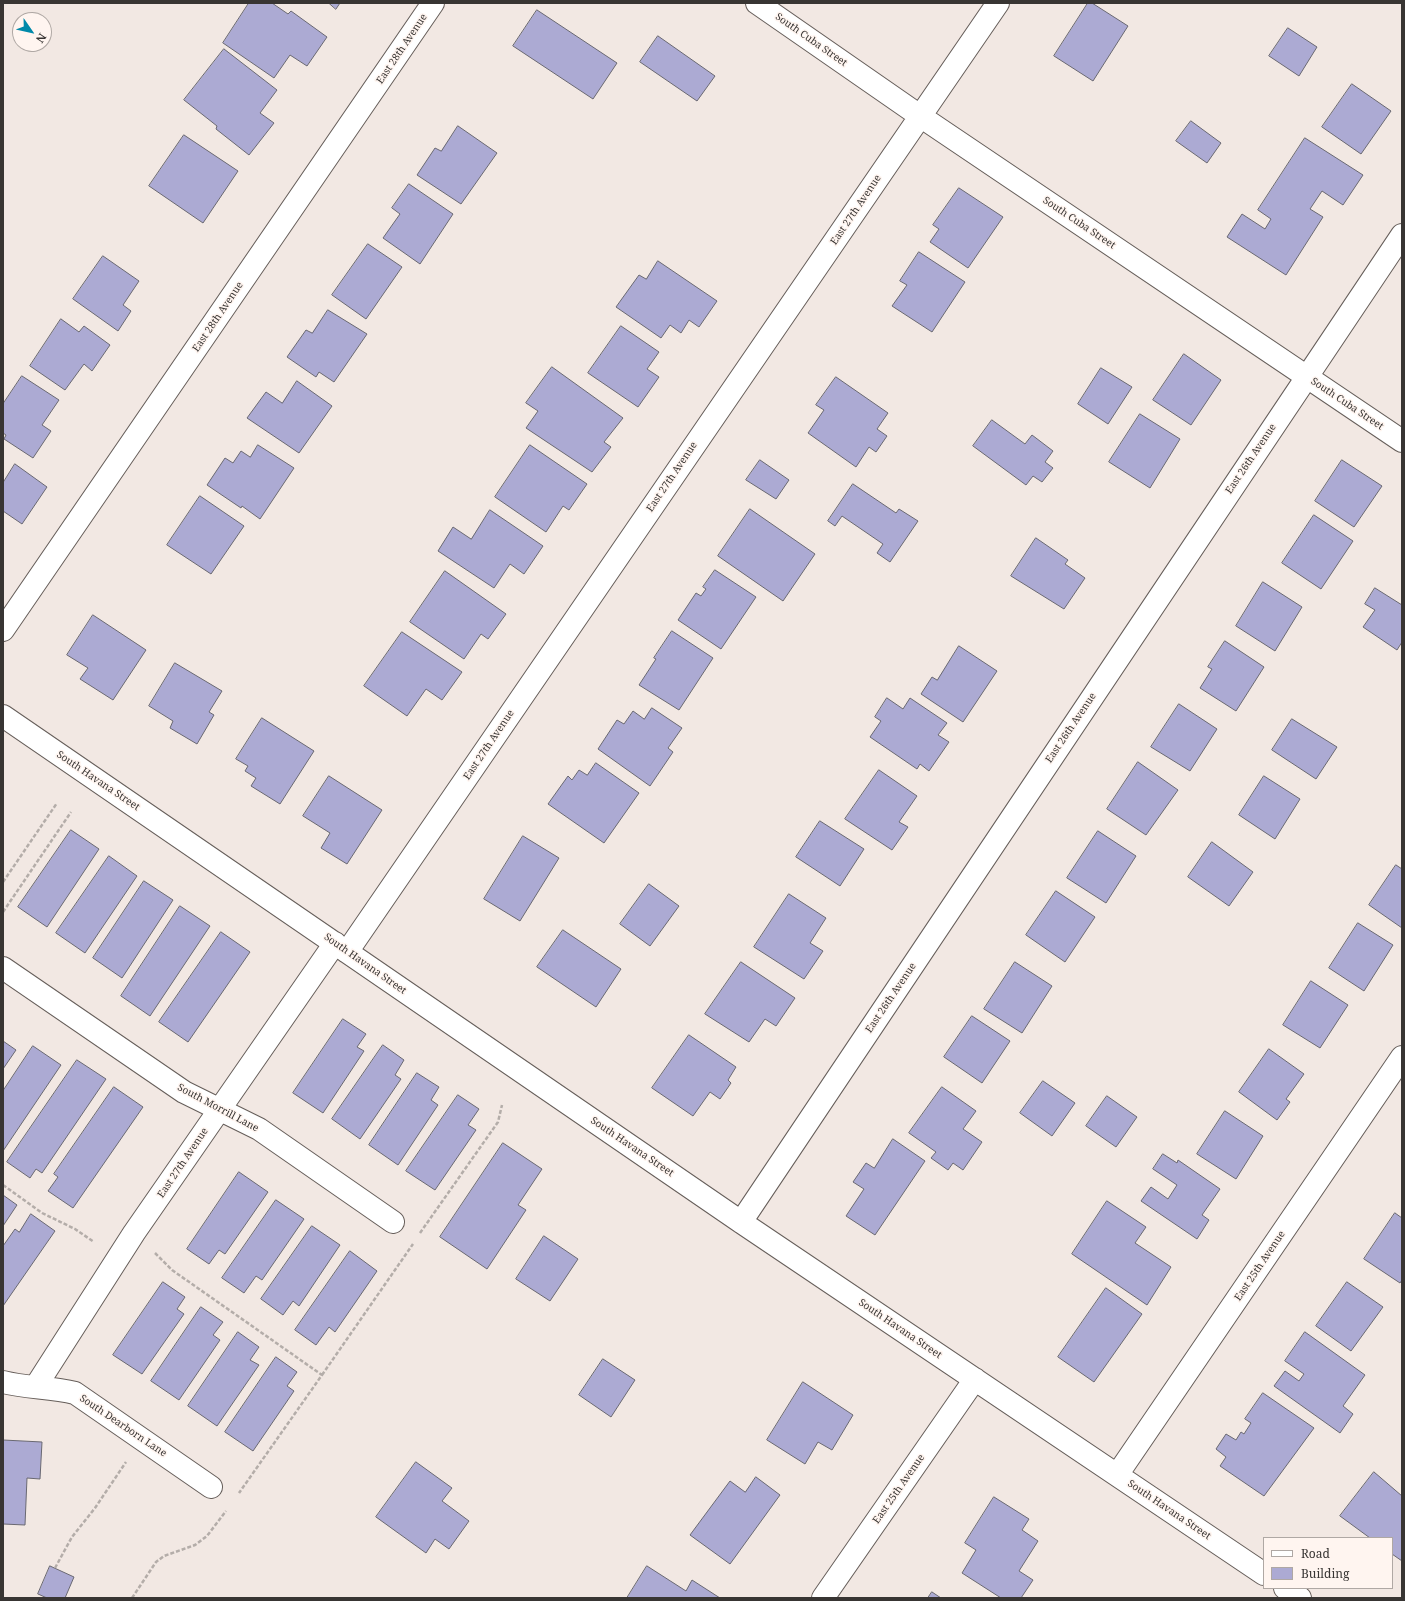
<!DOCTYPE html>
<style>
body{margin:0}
#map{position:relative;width:1405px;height:1601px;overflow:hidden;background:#f2e8e3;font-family:"Noto Serif",serif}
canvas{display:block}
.frame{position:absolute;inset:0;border:4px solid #383533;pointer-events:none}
.legend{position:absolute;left:1263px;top:1537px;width:130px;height:52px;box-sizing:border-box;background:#fff5f0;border:1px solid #afa8a4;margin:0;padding:5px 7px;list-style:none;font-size:12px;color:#383533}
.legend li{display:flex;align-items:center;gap:8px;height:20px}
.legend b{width:20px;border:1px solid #afa8a4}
.north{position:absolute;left:12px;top:12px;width:40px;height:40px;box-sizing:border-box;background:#fff5f0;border:1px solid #afa8a4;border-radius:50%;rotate:124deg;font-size:11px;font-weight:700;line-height:16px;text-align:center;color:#383533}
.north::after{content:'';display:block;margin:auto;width:14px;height:18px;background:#0089a9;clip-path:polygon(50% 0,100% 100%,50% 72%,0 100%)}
</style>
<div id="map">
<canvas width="1405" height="1601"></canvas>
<div class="frame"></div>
<ul class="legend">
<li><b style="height:5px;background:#fff"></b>Road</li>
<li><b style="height:11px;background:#acaad3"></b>Building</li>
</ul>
<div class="north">N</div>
</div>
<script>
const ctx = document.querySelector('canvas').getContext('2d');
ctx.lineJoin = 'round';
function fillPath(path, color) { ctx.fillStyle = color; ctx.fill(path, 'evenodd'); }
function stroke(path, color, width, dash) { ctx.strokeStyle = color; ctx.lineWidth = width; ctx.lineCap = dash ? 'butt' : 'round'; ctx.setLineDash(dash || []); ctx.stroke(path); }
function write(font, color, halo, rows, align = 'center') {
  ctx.font = font + ' "Noto Serif",serif'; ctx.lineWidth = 3; ctx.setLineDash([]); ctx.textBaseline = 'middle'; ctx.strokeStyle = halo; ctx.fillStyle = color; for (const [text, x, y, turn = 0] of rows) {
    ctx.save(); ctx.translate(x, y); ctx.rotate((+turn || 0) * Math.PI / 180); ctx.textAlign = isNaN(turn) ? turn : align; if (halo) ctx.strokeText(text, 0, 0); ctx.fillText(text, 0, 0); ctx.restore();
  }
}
const building = new Path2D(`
 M249 3H272L288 14 291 11 327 37 307 66 290 55 274 78 223 43Z
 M329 3H340L336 9Z
 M1088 3H1092L1128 26 1093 81 1054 56Z
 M537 10 617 63 593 99 513 46Z
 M1288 28 1317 47 1299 76 1269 56Z
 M658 36 715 76 697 101 640 62Z
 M224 49 277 90 260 113 274 123 249 155 216 129 217 126 184 100Z
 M1352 84 1391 111 1361 154 1322 127Z
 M1191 121 1221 143 1207 163 1176 141Z
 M458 126 497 153 461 204 417 175 435 148 441 151Z
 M184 135 238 171 203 223 149 186Z
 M1305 138 1363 175 1343 205 1322 191 1310 209 1323 217 1286 275 1227 237 1242 214 1265 229 1271 219 1258 210Z
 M409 184 453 214 420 264 383 238 400 214 392 208Z
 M959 188 1003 217 968 268 930 242 939 229 933 225Z
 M368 244 402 267 366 319 332 295Z
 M919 252 965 282 932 332 892 306 907 285 900 281Z
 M103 256 139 281 123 305 131 311 118 331 73 299Z
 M658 261 717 301 699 327 689 320 681 333 670 325 661 338 616 307 639 275 646 279Z
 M328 310 367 334 334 382 319 372 316 377 287 357 306 330 312 333Z
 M61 319 79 332 84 326 110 345 92 371 84 364 65 390 30 366Z
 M621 326 659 352 647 369 659 377 638 407 588 373Z
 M1184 354 1221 380 1191 425 1153 400Z
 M552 367 623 418 604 442 611 447 592 472 526 428 538 411 526 403Z
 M1101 368 1132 387 1108 424 1078 404Z
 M22 376 59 400 42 425 51 431 33 458 4 439 6 435 3 433V404Z
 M836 377 888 413 877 429 887 436 876 452 869 447 856 467 808 433 824 410 816 405Z
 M297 381 332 406 299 453 247 418 266 392 282 403Z
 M1140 414 1180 439 1150 488 1109 462Z
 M992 420 1025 444 1032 435 1053 451 1045 462 1053 468 1042 482 1033 476 1026 485 973 446Z
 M258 445 294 468 260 519 242 506 241 508 207 485 225 458 233 463 241 451 250 457Z
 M530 445 587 484 569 510 563 506 546 532 495 497Z
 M760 460 789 480 776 499 746 480Z
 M1342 460 1382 486 1354 527 1315 501Z
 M15 464 47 487 22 524 3 511V483Z
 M853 484 896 513 899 509 918 521 890 562 877 553 883 544 842 516 835 526 828 521Z
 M200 496 244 526 211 574 167 545Z
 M750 509 815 554 783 601 718 556Z
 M490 510 543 546 524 574 510 564 494 588 438 551 453 527 471 539Z
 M1314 515 1353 541 1321 589 1282 563Z
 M1036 538 1068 560 1065 564 1085 578 1064 609 1011 576Z
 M715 570 756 597 721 649 678 620 696 593 701 596 706 589 703 587Z
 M445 571 506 614 488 639 481 634 464 659 410 622Z
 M1263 582 1302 607 1275 651 1236 626Z
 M1375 588 1402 605V642L1397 650 1363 627 1375 610 1365 604Z
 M93 615 146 650 113 700 80 679 88 668 67 655Z
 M672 631 713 658 679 710 639 685 656 659 654 658Z
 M402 632 462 672 442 700 426 689 407 716 364 686Z
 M1225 641 1264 667 1236 711 1200 688 1212 669 1208 667Z
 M959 646 997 671 963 722 921 694 932 677 937 680Z
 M175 663 222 691 209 712 214 715 197 744 170 728 173 721 149 706Z
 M887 698 903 709 910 698 947 723 938 735 949 742 929 771 920 764 917 769 870 737 881 721 875 717Z
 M1179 704 1217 729 1190 771 1151 747Z
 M652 708 682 728 668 748 673 752 650 786 598 749 617 720 624 724 633 711 644 719Z
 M262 718 314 751 280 804 251 786 256 778 245 771 248 766 236 759Z
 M1292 719 1337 747 1316 779 1272 750Z
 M1138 762 1178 790 1146 835 1107 809Z
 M596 763 639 793 604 843 548 804 568 776 572 780 579 770 587 775Z
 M879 770 917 796 899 822 908 827 892 850 845 819Z
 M329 776 382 810 347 864 321 848 330 833 303 816Z
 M1264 776 1300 799 1275 839 1239 815Z
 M820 821 864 849 840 886 796 857Z
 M71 830 99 849 47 927 18 907Z
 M1098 831 1136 856 1106 903 1067 878Z
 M523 836 559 858 520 921 484 899Z
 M1212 842 1253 872 1229 906 1188 877Z
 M109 856 137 876 85 953 56 933Z
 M1396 865 1402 869V928L1369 905Z
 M144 881 173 900 122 978 93 958Z
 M649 884 679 906 650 946 620 924Z
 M1056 891 1095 917 1065 962 1026 935Z
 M789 894 826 918 810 943 823 951 804 979 754 947Z
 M180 906 210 926 150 1016 121 996Z
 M1358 923 1393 945 1364 991 1329 968Z
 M563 930 621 969 596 1007 537 967Z
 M221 932 250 952 188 1042 159 1022Z
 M741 962 795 998 776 1026 765 1019 749 1042 705 1014Z
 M1015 962 1052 986 1022 1033 984 1009Z
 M1311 981 1348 1005 1320 1048 1283 1025Z
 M972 1016 1010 1041 982 1083 944 1057Z
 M343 1019 366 1034 357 1047 364 1051 323 1113 293 1093Z
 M689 1035 736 1067 728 1080 731 1083 720 1099 710 1092 693 1116 652 1088Z
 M3 1041 16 1050 3 1069Z
 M383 1045 404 1060 395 1075 401 1079 360 1139 332 1119Z
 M33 1046 61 1065 3 1151V1091Z
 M1269 1049 1304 1074 1286 1099 1290 1102 1277 1120 1239 1092Z
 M77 1060 106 1079 42 1173 36 1169 30 1178 7 1162Z
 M417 1073 439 1087 431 1100 438 1105 398 1165 369 1145Z
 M1043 1081 1075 1103 1052 1136 1020 1113Z
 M114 1087 143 1107 73 1208 48 1191 58 1177 54 1174Z
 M942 1087 976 1111 963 1129 982 1142 963 1170 953 1163 948 1170 931 1158 936 1152 909 1133Z
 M458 1095 479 1109 468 1125 476 1130 435 1190 406 1171Z
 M1107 1096 1137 1117 1116 1147 1086 1126Z
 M1225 1111 1263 1136 1236 1179 1197 1154Z
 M893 1139 925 1161 875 1235 846 1216 864 1189 853 1182 866 1163 874 1168Z
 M503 1143 542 1169 518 1205 526 1210 487 1269 440 1237Z
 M1163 1154 1177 1163 1178 1160 1220 1189 1202 1215 1209 1220 1197 1239 1141 1201 1151 1187 1168 1199 1177 1185 1153 1169Z
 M239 1172 268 1192 225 1254 219 1250 209 1264 187 1249Z
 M3 1195 17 1205 3 1226Z
 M276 1200 304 1219 262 1280 256 1276 244 1293 222 1278Z
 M1107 1201 1146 1227 1135 1243 1171 1267 1147 1305 1072 1254Z
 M1395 1213 1402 1218V1280L1400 1283 1364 1259Z
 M31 1214 55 1231 3 1306V1246L15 1229 19 1232Z
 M312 1226 340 1245 299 1306 293 1301 283 1315 261 1299Z
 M544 1236 578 1259 550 1301 516 1279Z
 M350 1251 377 1271 335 1332 329 1327 316 1345 295 1330Z
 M163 1282 185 1297 177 1309 184 1314 142 1374 113 1355Z
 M1347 1282 1383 1307 1351 1351 1316 1326Z
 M1106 1288 1142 1314 1094 1382 1058 1357Z
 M201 1307 223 1322 213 1335 220 1340 179 1400 151 1381Z
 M238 1332 259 1347 250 1360 259 1365 217 1426 188 1406Z
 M1305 1332 1365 1375 1343 1406 1353 1414 1340 1433 1274 1386 1285 1371 1299 1381 1304 1374 1285 1361Z
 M276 1357 297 1372 287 1386 294 1391 253 1451 225 1432Z
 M603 1359 635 1380 611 1417 579 1395Z
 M803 1382 853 1415 832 1450 818 1442 805 1464 767 1440Z
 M1263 1393 1314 1428 1264 1496 1220 1466 1226 1457 1216 1449 1226 1434 1236 1440 1241 1432 1244 1434 1251 1423 1245 1419Z
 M3 1440 42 1442 40 1479 27 1478 25 1525 3 1524Z
 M416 1462 452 1488 442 1501 469 1521 449 1549 435 1539 426 1553 376 1517Z
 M1374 1472 1402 1496V1561L1392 1554V1538H1370L1340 1516Z
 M756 1477 780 1495 730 1564 690 1535 730 1481 745 1492Z
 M994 1497 1029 1519 1022 1530 1038 1541 1019 1571 1033 1580 1021 1598H1001L962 1573 976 1550 965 1543Z
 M50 1566 74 1577 65 1598H47L38 1594Z
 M647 1566 686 1591 692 1580 720 1598H627Z
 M932 1592 941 1598H928Z`);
const path = new Path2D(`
 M3 882 57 803
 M3 912 71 812
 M3 1185 42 1213 75 1229 94 1242
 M420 1233 498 1122 502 1105
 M155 1253 172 1270 322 1375 239 1493
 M322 1375 413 1244
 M55 1568 72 1537 95 1508 126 1462
 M132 1598 156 1562 164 1556 195 1545 207 1536 226 1511`);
const minor = new Path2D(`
 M757 3 920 116 1402 441
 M3 630 433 3
 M3 716 741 1222 1264 1574
 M347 952 998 3
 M3 968 184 1092 259 1129 393 1222
 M741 1222 1402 235
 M3 1382C26 1388 51 1387 75 1393L211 1487
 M36 1386 134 1233 335 943
 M1117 1475 1402 1057
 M1285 1588 1300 1598
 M823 1598 975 1379`);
const streetNames = [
 ["South Cuba Street",811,40,35],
 ["East 28th Avenue",402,49,-56],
 ["East 27th Avenue",856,210,-56],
 ["South Cuba Street",1079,223,34],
 ["East 28th Avenue",218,317,-56],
 ["South Cuba Street",1347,404,34],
 ["East 26th Avenue",1251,459,-56],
 ["East 27th Avenue",672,477,-56],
 ["East 26th Avenue",1071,728,-56],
 ["East 27th Avenue",489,745,-56],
 ["South Havana Street",98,781,34],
 ["South Havana Street",365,964,35],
 ["East 26th Avenue",891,998,-56],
 ["South Morrill Lane",218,1108,28],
 ["South Havana Street",632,1147,34],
 ["East 27th Avenue",183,1163,-56],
 ["East 25th Avenue",1260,1266,-56],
 ["South Havana Street",900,1329,34],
 ["South Dearborn Lane",123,1426,34],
 ["East 25th Avenue",899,1489,-55],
 ["South Havana Street",1169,1510,34]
];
fillPath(building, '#acaad3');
stroke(building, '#696871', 1);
stroke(minor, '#665e5a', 24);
stroke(path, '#b4ada9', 2.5, [4, 2]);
stroke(minor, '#fff', 22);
write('10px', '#383533', '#fff5f0', streetNames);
</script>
